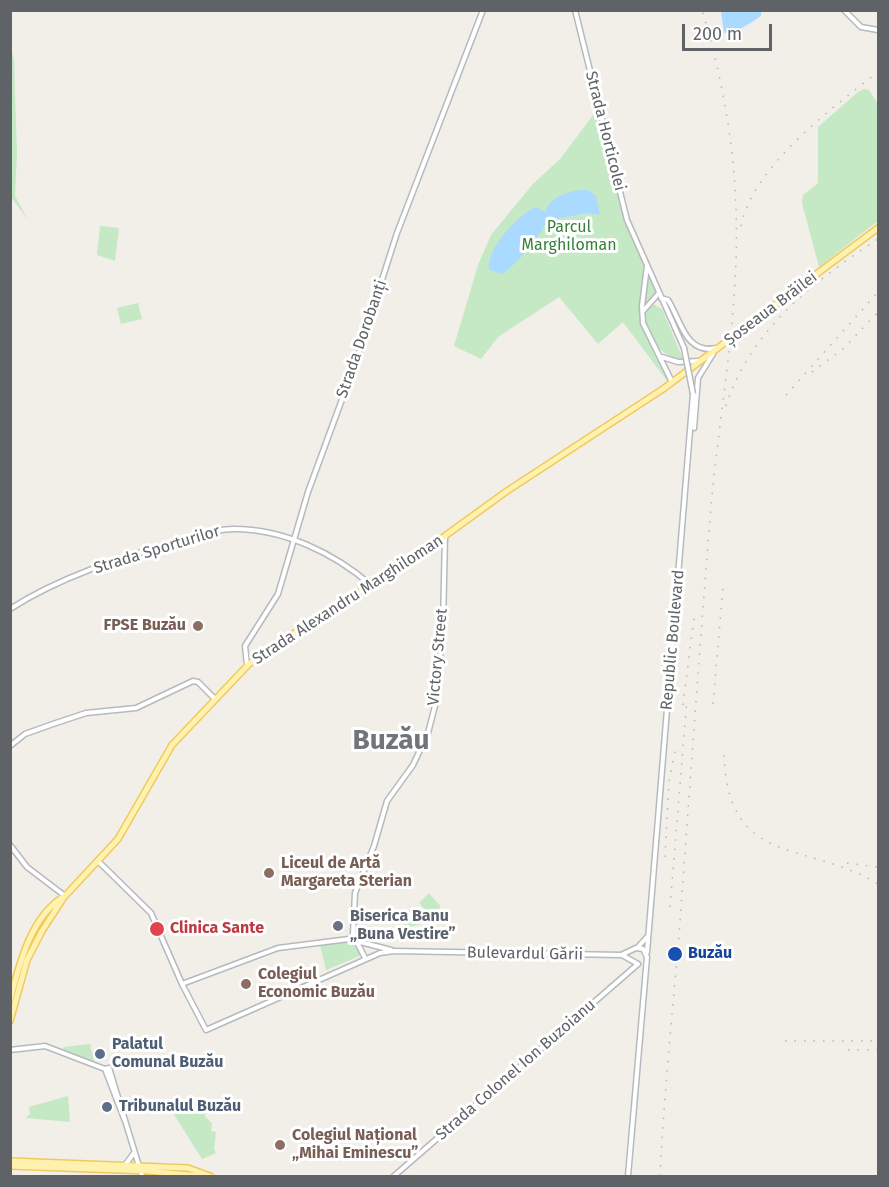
<!DOCTYPE html>
<meta charset="utf-8">
<style>
body{margin:0}
#map{position:relative;width:889px;height:1187px;overflow:hidden;background:#f1efe8;font-family:"Fira Sans",sans-serif}
canvas{display:block}
.frame{position:absolute;inset:0;border:12px solid #5f6368;pointer-events:none}
.scale{position:absolute;left:682px;top:24px;width:90px;height:27px;box-sizing:border-box;border:3px solid #5f6368;border-top:0;padding-left:8px;font-size:18px;line-height:21px;white-space:nowrap;color:#5f6368;-webkit-text-stroke:4px #fff;paint-order:stroke}
</style>
<div id="map">
<canvas width="889" height="1187"></canvas>
<div class="frame"></div>
<div class="scale">200 m</div>
</div>
<script>
const ctx = document.querySelector('canvas').getContext('2d');
ctx.lineJoin = 'round';
function fillPath(path, color) { ctx.fillStyle = color; ctx.fill(path, 'evenodd'); }
function stroke(path, color, width, dash) { ctx.strokeStyle = color; ctx.lineWidth = width; ctx.lineCap = dash ? 'butt' : 'round'; ctx.setLineDash(dash || []); ctx.stroke(path); }
function write(font, color, halo, rows, align = 'center') {
  ctx.font = font + ' "Fira Sans",sans-serif'; ctx.lineWidth = 6; ctx.setLineDash([]); ctx.textBaseline = 'middle'; ctx.strokeStyle = halo; ctx.fillStyle = color; for (const [text, x, y, turn = 0] of rows) {
    ctx.save(); ctx.translate(x, y); ctx.rotate((+turn || 0) * Math.PI / 180); ctx.textAlign = isNaN(turn) ? turn : align; if (halo) ctx.strokeText(text, 0, 0); ctx.fillText(text, 0, 0); ctx.restore();
  }
}
const green = new Path2D(`
 M11 50 14 59 17 153 15 196 28 220 11 197Z
 M864 89 869 90 878 104V221L819 267 802 203 803 195 818 183V127L858 92Z
 M596 111 627 220 647 266V279H651L656 294 644 304V330L669 378 668 382 623 322 598 344 559 297 498 337 481 359 454 346 478 265 491 235 533 184 561 158Z
 M100 226 119 228 115 261 97 255Z
 M138 303 142 319 121 324 117 308Z
 M651 303 662 309 683 359C660 360 629 321 651 303Z
 M429 893 441 907 432 916 419 903Z
 M415 908 420 911V924L407 928 401 918Z
 M350 941 354 943 360 956 326 970 320 945Z
 M90 1044 94 1061 63 1050 64 1047Z
 M68 1096 70 1122 26 1118 30 1114 29 1107Z
 M204 1099 205 1117 212 1123 211 1131 216 1132 214 1149 216 1153 202 1159 173 1113 177 1106Z`);
const water = new Path2D(`
 M761 10V16C751 23 736 33 724 33L721 11Z
 M588 190 596 196 600 215 587 213 557 219 549 215C546 230 516 266 502 274L489 270C485 251 518 214 536 207L545 212C551 195 571 190 588 190Z`);
const secondary = new Path2D(`
 M575 10 627 220 684 348
 M844 10 861 27 878 30
 M647 266 642 306 643 323 672 382
 M661 298 668 300C681 320 685 355 717 348
 M643 311 659 293
 M662 357 678 362 699 361
 M694 428 698 378 713 354
 M10 609C60 577 119 558 176 542 194 537 215 529 234 529 284 529 334 553 371 585
 M247 665 245 646 278 594 308 492 355 364 397 233 483 10
 M10 746 25 734 53 724 86 713 136 708 193 681 198 682 215 699
 M10 845 27 867 65 896
 M99 862 151 913 182 984 206 1030 380 953 394 951 621 955 636 948 643 949 647 957 628 1176
 M638 947 647 937
 M647 952 693 394
 M622 955 638 964
 M365 958 353 934 355 893 374 846 387 801 413 765 428 733 436 702 443 625 445 536
 M182 984 278 948 349 939 391 950
 M10 1050 45 1046 105 1069
 M105 1069 109 1068 110 1071 142 1176
 M105 1069 125 1121
 M125 1165 134 1153
 M394 1176 638 964`);
const primary = new Path2D(`
 M10 1000C19 965 31 915 65 896L118 839 172 745 249 664 299 630 420 554 507 491 663 389 878 228
 M10 1021 27 960 42 931 64 897
 M10 1161 188 1168 210 1176
 M10 1166 148 1171 199 1176`);
const rail = new Path2D(`
 M741 226C753 166 832 108 878 72
 M812 372 844 348 878 312
 M786 395 878 292
 M726 406C750 330 814 281 878 239
 M713 704 723 587
 M683 705 694 618
 M724 755C728 869 807 840 878 884
 M665 857 669 782 676 747
 M847 863 878 867
 M670 907 687 699
 M785 1041H878
 M848 1050H878
 M660 1176C664 1096 672 1016 679 936 689 797 699 657 710 518 717 433 733 347 736 260 739 176 727 92 702 10`);
const secondaryBridge = new Path2D(`
 M684 348 693 394`);
const markers = [
 [198,626,6,"#8d6e63"],
 [269,873,6,"#8d6e63"],
 [338,926,6,"#6b7280"],
 [157,929,8,"#e0444e"],
 [675,954,8,"#1a4fb4"],
 [246,984,6,"#8d6e63"],
 [100,1054,6,"#5c6f8a"],
 [107,1107,6,"#5c6f8a"],
 [280,1145,6,"#8d6e63"]
];
const streetNames = [
 ["Strada Horticolei",605,131,76],
 ["Șoseaua Brăilei",771,309,-37],
 ["Strada Dorobanți",362,339,-71],
 ["Strada Sporturilor",157,550,-17],
 ["Strada Alexandru Marghiloman",348,600,-33],
 ["Republic Boulevard",673,640,-85],
 ["Victory Street",438,657,-85],
 ["Bulevardul Gării",525,954,1],
 ["Strada Colonel Ion Buzoianu",516,1070,-41]
];
const parkNames = [
 ["Parcul",569,228],
 ["Marghiloman",569,246]
];
const educationNames = [
 ["FPSE Buzău",186,626,"right"],
 ["Liceul de Artă",281,864],
 ["Margareta Sterian",281,882],
 ["Colegiul",258,975],
 ["Economic Buzău",258,993],
 ["Colegiul Național",292,1136],
 ["„Mihai Eminescu”",292,1154]
];
const worshipNames = [
 ["Biserica Banu",350,917],
 ["„Buna Vestire”",350,935]
];
const healthNames = [
 ["Clinica Sante",170,929]
];
const transitNames = [
 ["Buzău",688,954]
];
const serviceNames = [
 ["Palatul",112,1045],
 ["Comunal Buzău",112,1063],
 ["Tribunalul Buzău",119,1107]
];
const townNames = [
 ["Buzău",391,741]
];
fillPath(green, '#c5e8c5');
fillPath(water, '#aadaff');
stroke(secondary, '#b6babf', 7);
stroke(primary, '#f2c960', 8);
stroke(secondary, '#fff', 4);
stroke(primary, '#fff2af', 5);
stroke(rail, '#b6b7b8', 1.5, [1.5, 8]);
stroke(secondaryBridge, '#b6babf', 7, []);
stroke(secondaryBridge, '#fff', 4);
for (const [x, y, r, color] of markers) { const dot = new Path2D(); dot.arc(x, y, r, 0, 2 * Math.PI); ctx.fillStyle = color; ctx.fill(dot); stroke(dot, '#fff', 2); }
write('16px', '#5f6368', '#fff', streetNames);
write('16px', '#348238', '#fff', parkNames);
write('bold 16px', '#785e54', '#fff', educationNames, 'left');
write('bold 16px', '#5b616d', '#fff', worshipNames, 'left');
write('bold 16px', '#be3a42', '#fff', healthNames, 'left');
write('bold 16px', '#164399', '#fff', transitNames, 'left');
write('bold 16px', '#4e5e75', '#fff', serviceNames, 'left');
write('bold 28px', '#70757a', '#fff', townNames);
</script>
